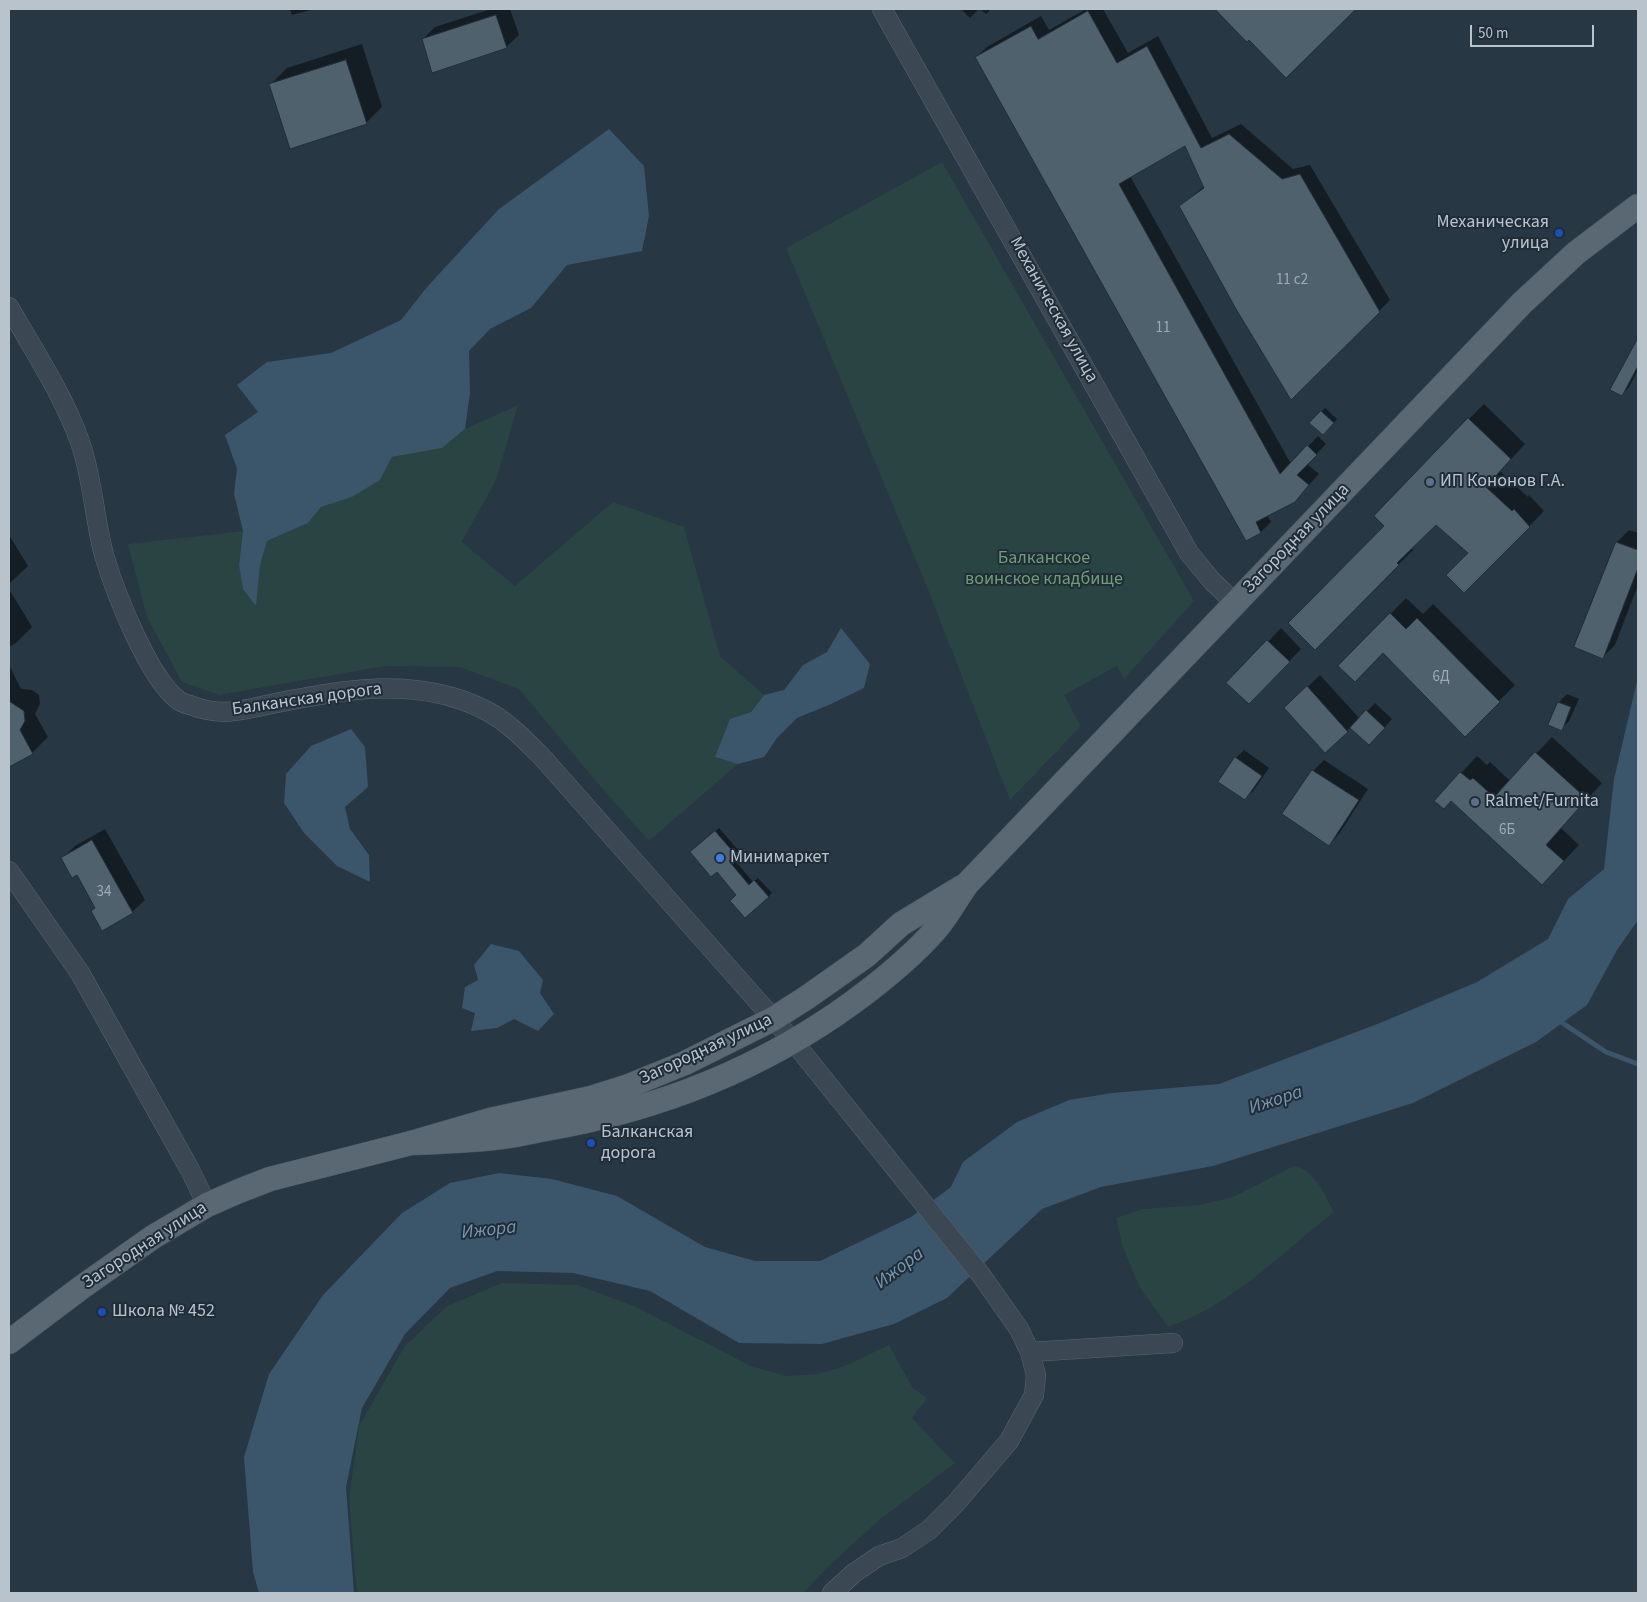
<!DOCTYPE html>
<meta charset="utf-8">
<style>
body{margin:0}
#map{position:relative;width:1647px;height:1602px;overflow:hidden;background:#273743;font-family:"Source Sans 3",sans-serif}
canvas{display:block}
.frame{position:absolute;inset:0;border:10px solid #b9c3cc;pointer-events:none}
.scale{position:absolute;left:1470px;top:25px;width:124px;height:22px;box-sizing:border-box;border:2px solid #b9c3cc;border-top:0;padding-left:6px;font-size:15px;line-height:18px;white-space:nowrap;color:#b9c3cc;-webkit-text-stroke:4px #202d38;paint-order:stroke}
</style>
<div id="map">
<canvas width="1647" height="1602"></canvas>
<div class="frame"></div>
<div class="scale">50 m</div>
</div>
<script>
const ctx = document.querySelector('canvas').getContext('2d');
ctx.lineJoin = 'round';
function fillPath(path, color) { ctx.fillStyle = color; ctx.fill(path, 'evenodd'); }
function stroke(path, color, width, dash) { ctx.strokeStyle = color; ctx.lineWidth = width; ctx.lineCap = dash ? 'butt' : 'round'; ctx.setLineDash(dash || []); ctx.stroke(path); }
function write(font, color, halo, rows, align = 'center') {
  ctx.font = font + ' "Source Sans 3",sans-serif'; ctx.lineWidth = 4; ctx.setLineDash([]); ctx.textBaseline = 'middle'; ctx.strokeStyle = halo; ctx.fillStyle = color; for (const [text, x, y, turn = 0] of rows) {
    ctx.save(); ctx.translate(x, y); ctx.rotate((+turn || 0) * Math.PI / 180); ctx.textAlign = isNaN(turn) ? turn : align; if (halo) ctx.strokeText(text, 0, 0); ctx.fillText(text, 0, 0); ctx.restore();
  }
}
const green = new Path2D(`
 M942 162 1194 601 1124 679 1117 666 1064 695 1081 726 1010 800 927 587 786 248Z
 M518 405 496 480 462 542 515 586 613 502 684 527 720 656 764 695 751 712 730 719 716 757 738 764 649 841 600 786 519 689 460 667 385 666 219 695 182 682 147 617 128 544 243 531 239 565 255 606 260 565 267 541 308 523 321 507 352 497 380 480 392 457 442 448 465 429Z
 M1294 1166C1316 1170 1324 1195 1334 1212 1281 1253 1233 1305 1168 1327L1140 1288 1123 1248 1116 1218 1142 1209 1200 1205 1233 1197Z
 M502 1283 578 1285 634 1306 751 1366 786 1376 818 1374 845 1366 889 1345 913 1388 927 1398 912 1418 955 1463 878 1521 829 1566 803 1593H358L355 1575 349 1499 359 1426 404 1347 447 1306Z`);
const water = new Path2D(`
 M609 129 644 166 649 216 642 251 567 265 531 308 490 329 469 351 470 393 465 429 442 448 392 457 380 480 352 497 321 507 308 523 267 541 260 565 256 606 243 589 239 565 243 531 234 494 237 469 225 435 258 412 237 385 267 362 331 353 401 320 427 287 499 209Z
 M841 628 870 664 864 688 831 704 797 718 777 738 764 757 738 764 715 757 730 719 751 712 764 695 784 690 803 665 827 652Z
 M1638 677V920L1617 950 1587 1005 1536 1042 1413 1103 1213 1166 1101 1187 1042 1209 947 1298 894 1324 822 1344 739 1343 650 1291 573 1273 497 1271 450 1288 405 1334 362 1408 346 1487 354 1593H259L253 1572 244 1457 269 1374 323 1295 402 1213 450 1183 499 1173 552 1179 617 1196 705 1247 755 1261H820L911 1217 951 1187 963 1162 1017 1122 1069 1100 1112 1093 1219 1084 1380 1023 1477 982 1548 939 1568 899 1604 869 1614 779Z
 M351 729 365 747 368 787 345 807 350 829 369 855 370 882 337 866 304 833 284 803 286 774 311 746Z
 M491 944 519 951 543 980 540 993 554 1014 538 1031 514 1019 497 1028 471 1031 475 1013 462 1008 465 987 478 980 474 965Z`);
const shadow = new Path2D(`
 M290 9H314L292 15Z
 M491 9H510L519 35 506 47 423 39 435 27Z
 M961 9H979L970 18Z
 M980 9H991L986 14Z
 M1086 9H1103L1128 53 1158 36 1212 138 1241 124 1293 169 1310 165 1390 300 1291 398 1181 207 1204 186 1185 144 1130 176 1291 464 1318 436 1326 444 1307 464 1319 474 1294 501 1267 515 1271 522 1261 532 976 57 987 47 1041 16 1049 30Z
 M1216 9H1355L1286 76 1249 38 1247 40Z
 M362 44 382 107 366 123 271 84 287 68Z
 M1638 341V370L1629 387 1621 395 1611 389Z
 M1484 404 1525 444 1500 471 1528 497 1529 495 1544 511 1464 592 1469 553 1436 523 1411 547 1413 550 1315 648 1386 526 1469 419Z
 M1325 408 1337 419 1323 434 1311 423Z
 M1629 530 1638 533V585L1615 645 1603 657 1576 647 1617 542Z
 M9 535 28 566 9 584Z
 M9 589 32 627 16 643 9 647Z
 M1406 598 1423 614 1433 604 1515 685 1465 735 1383 652 1340 666Z
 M1281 628 1301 649 1249 703 1228 683Z
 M9 665 21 689 32 690 39 695 40 704 35 714 48 737 32 753 9 766Z
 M1320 675 1360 719 1375 703 1392 719 1377 736 1351 727 1325 751 1298 696Z
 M1567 694 1579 699 1569 721 1561 729 1550 724 1559 702Z
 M1552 737 1602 783 1561 828 1579 845 1558 867 1452 800H1436L1477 756 1487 765 1490 762 1510 781Z
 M1244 750 1269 768 1253 791 1245 799 1236 758Z
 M1324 760 1368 789 1339 834 1329 845 1313 771Z
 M719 828 739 851 732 857 753 882 758 878 772 893 768 897 738 895 695 849Z
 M105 829 145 900 132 912 96 908 77 873 63 858 75 846Z`);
const stream = new Path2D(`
 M1558 1020 1606 1052 1638 1064`);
const building = new Path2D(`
 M1215 9H1356L1286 78 1249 40 1247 42Z
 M1088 11 1117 63 1147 46 1201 148 1229 134 1282 179 1300 174 1380 312 1291 400 1236 309 1179 206 1204 188 1185 146 1119 184 1280 474 1307 445 1317 455 1297 475 1309 485 1295 502 1256 522 1261 533 1246 541 975 57 1031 26 1038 39Z
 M496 15 507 48 432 73 422 39Z
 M346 60 367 124 290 149 269 84Z
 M1638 338V366L1622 396 1610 390Z
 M1321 411 1334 423 1323 435 1309 423Z
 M1468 418 1511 459 1486 487 1512 511 1514 509 1530 527 1464 593 1446 575 1468 553 1436 525 1397 563 1399 565 1315 650 1288 623 1384 526 1374 516Z
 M1616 542 1638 550V568L1603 659 1574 647Z
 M1390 613 1406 629 1417 618 1500 702 1465 737 1383 653 1355 682 1338 666Z
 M1267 640 1290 662 1249 704 1226 683Z
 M1307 686 1348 732 1325 753 1284 708Z
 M9 701 24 711 25 721 20 730 33 754 9 767Z
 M1558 702 1571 707 1562 731 1548 725Z
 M1366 710 1385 728 1369 745 1350 728Z
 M1535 752 1587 799 1546 845 1564 861 1542 885 1451 801 1444 809 1434 801 1460 772 1470 780 1473 778 1494 797Z
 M1235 757 1262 776 1245 800 1218 782Z
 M1312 770 1359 800 1329 846 1282 814Z
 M715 831 736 855 729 861 749 885 754 880 769 897 745 918 730 901 736 895 717 872 711 877 690 852Z
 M92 840 133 913 102 931 91 911 95 908 77 875 72 878 61 858Z`);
const minor = new Path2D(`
 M882 9 1189 553 1212 581 1235 603
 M9 307C34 351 63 394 80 442 93 479 94 517 104 555 115 592 148 677 178 700 182 703 186 704 190 705 221 717 240 711 271 704 342 690 417 675 485 710 507 721 525 740 542 757L793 1041 981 1275 1019 1329 1030 1352 1036 1375 1034 1395 1009 1441 956 1503 929 1530 902 1548 879 1556 854 1573 832 1593
 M9 871 80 973 190 1170 207 1205
 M1030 1352 1173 1343`);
const major = new Path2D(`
 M411 1143C438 1142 466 1141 494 1138 511 1137 529 1132 546 1129 656 1110 761 1069 852 1003 882 981 913 956 937 928 948 915 957 898 967 884L1522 303 1576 253 1638 206
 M9 1342 82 1287 153 1237 207 1205 239 1191 270 1179 411 1143 490 1120 591 1098 626 1087 685 1063 773 1019 806 998 867 955 901 924 962 887`);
const markers = [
 [1559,233,5,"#1a4fb4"],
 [1430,482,5,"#5c6f8a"],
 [1475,802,5,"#5c6f8a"],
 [720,858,5,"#3f7fe0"],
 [591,1143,5,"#1a4fb4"],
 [102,1312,5,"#1a4fb4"]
];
const numberNames = [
 ["11 с2",1292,281],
 ["11",1163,329],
 ["6Д",1441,678],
 ["6Б",1507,831],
 ["34",104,893]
];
const poiNames = [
 ["Механическая",1549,223,"right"],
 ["улица",1549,244,"right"],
 ["ИП Кононов Г.А.",1440,482],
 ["Ralmet/Furnita",1485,802],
 ["Минимаркет",730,858],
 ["Балканская",601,1133],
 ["дорога",601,1154],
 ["Школа № 452",112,1312]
];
const streetNames = [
 ["Механическая улица",1053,310,61],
 ["Загородная улица",1297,539,-46],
 ["Балканская дорога",307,700,-8],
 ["Загородная улица",706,1050,-25],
 ["Загородная улица",145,1246,-33]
];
const parkNames = [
 ["Балканское",1044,559],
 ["воинское кладбище",1044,580]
];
const waterNames = [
 ["Ижора",1276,1101,-18],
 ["Ижора",489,1231,-6],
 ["Ижора",900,1269,-37]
];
fillPath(green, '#294443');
fillPath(water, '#3b566a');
fillPath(shadow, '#0007');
stroke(stream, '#3b566a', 5);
fillPath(building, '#50616e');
stroke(building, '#222f3a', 1);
stroke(minor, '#5a6670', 20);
stroke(major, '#48545f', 25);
stroke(minor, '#3b4853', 19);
stroke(major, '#5a6873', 24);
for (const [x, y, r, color] of markers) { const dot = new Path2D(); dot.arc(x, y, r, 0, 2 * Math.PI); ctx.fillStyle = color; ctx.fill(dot); stroke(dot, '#202d38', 2); }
write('15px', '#9faab4', null, numberNames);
write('18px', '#b9c3cc', '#202d38', poiNames, 'left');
write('18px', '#b9c3cc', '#202d38', streetNames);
write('18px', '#709d74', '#202d38', parkNames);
write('italic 19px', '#7998af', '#202d38', waterNames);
</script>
